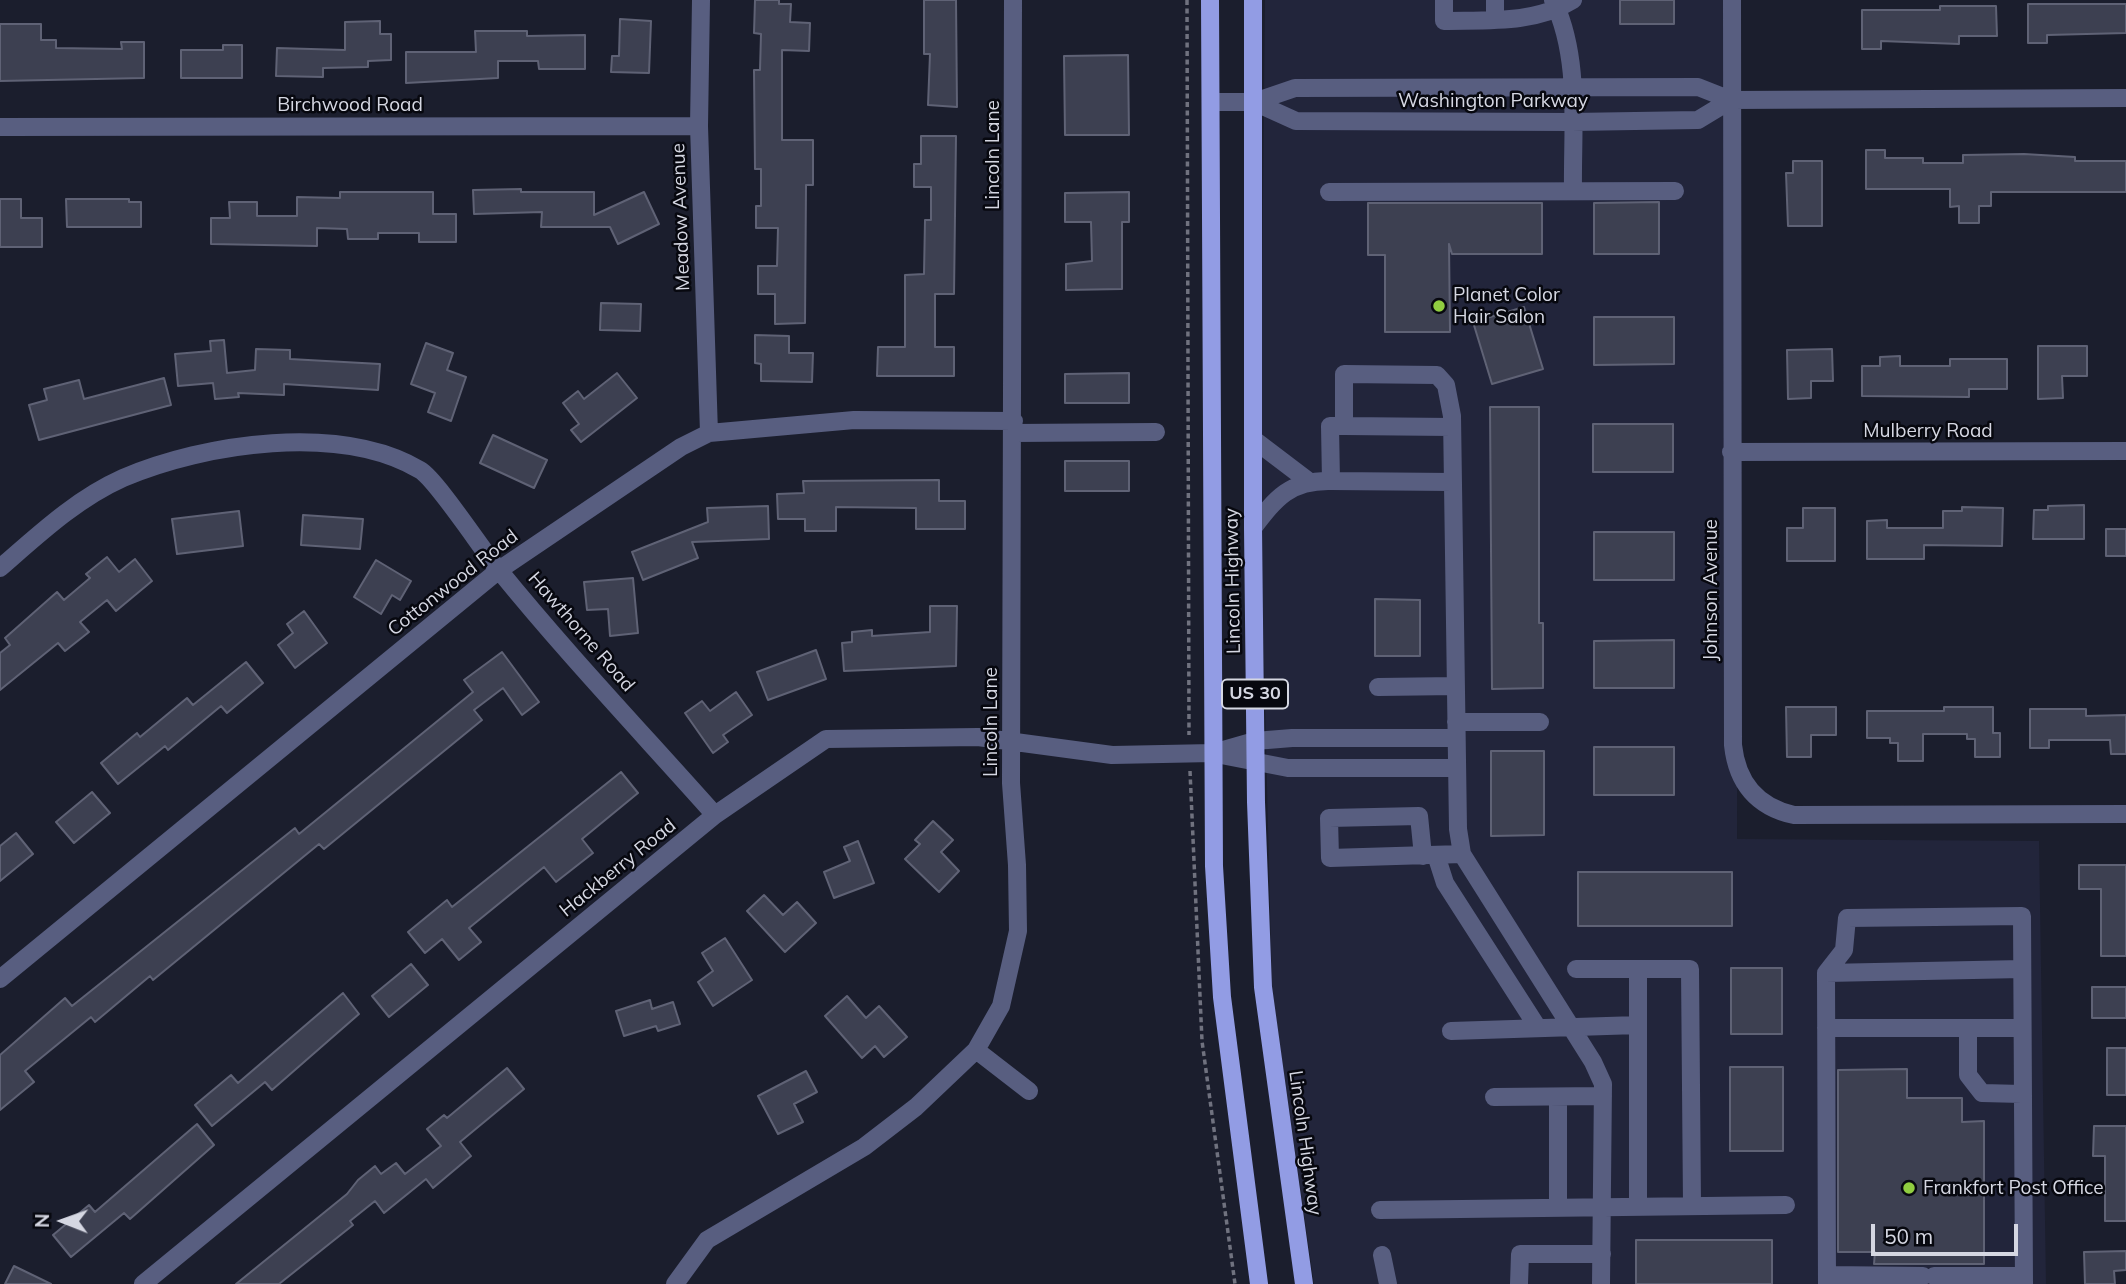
<!DOCTYPE html>
<style>
body{margin:0}
#map{position:relative;width:2126px;height:1284px;overflow:hidden;background:#1b1e2d;font-family:Mulish,sans-serif}
canvas{display:block}
.north{position:absolute;left:28px;top:1186px;width:70px;height:70px;-webkit-text-stroke:5px #07080f;paint-order:stroke;rotate:271deg;font-size:19px;font-weight:700;line-height:28px;text-align:center;color:#d5d7e2}
.north::after{content:'';display:block;margin:auto;width:24px;height:32px;background:#d5d7e2;clip-path:polygon(50% 0,100% 100%,50% 72%,0 100%)}
.scale{position:absolute;left:1871px;top:1224px;width:147px;height:32px;box-sizing:border-box;border:4px solid #d5d7e2;border-top:0;padding-left:9px;font-size:21px;line-height:24px;white-space:nowrap;color:#d5d7e2;-webkit-text-stroke:5px #07080f;paint-order:stroke}
</style>
<div id="map">
<canvas width="2126" height="1284"></canvas>
<div class="north">N</div>
<div class="scale">50 m</div>
</div>
<script>
const ctx = document.querySelector('canvas').getContext('2d');
ctx.lineJoin = 'round';
function fillPath(path, color) { ctx.fillStyle = color; ctx.fill(path, 'evenodd'); }
function stroke(path, color, width, dash) { ctx.strokeStyle = color; ctx.lineWidth = width; ctx.lineCap = dash ? 'butt' : 'round'; ctx.setLineDash(dash || []); ctx.stroke(path); }
function write(font, color, halo, rows, align = 'center') {
  ctx.font = font + ' Mulish,sans-serif'; ctx.lineWidth = 5; ctx.setLineDash([]); ctx.textBaseline = 'middle'; ctx.strokeStyle = halo; ctx.fillStyle = color; for (const [text, x, y, turn = 0] of rows) {
    ctx.save(); ctx.translate(x, y); ctx.rotate((+turn || 0) * Math.PI / 180); ctx.textAlign = isNaN(turn) ? turn : align; if (halo) ctx.strokeText(text, 0, 0); ctx.fillText(text, 0, 0); ctx.restore();
  }
}
const built = new Path2D(`
 M1265 0H1727L1738 265 1737 839 2039 841 2046 1284H1314L1272 990 1260 498Z`);
const building = new Path2D(`
 M755 0H779V4H791L790 22 810 23 809 51 782 50V140H813V185H806L805 323 775 324V294H758V266H777L778 228H756V206H761V169H755L754 70H760L761 34 754 33Z
 M924 0H956L957 107 928 105 930 54H924Z
 M1620 0H1674V24H1620Z
 M2028 4H2126V33L2047 35V43H2028Z
 M1940 6H1996L1997 36H1959V44L1881 41V49H1862V10H1940Z
 M620 19 651 21 649 73 611 72 612 56H619Z
 M380 21V34H391V60L368 61V67L323 68V77L276 76 277 48 345 50V22Z
 M0 24H41V40H56V48L122 49 121 42H144V78L0 81Z
 M475 31H527V36L585 35V69H539L538 61H498V78L406 83V52H476Z
 M223 45H242V78H181V50H223Z
 M1128 55 1129 135H1065L1064 56Z
 M921 136H956L954 294H935V347H954V376H877L878 347H905V275L924 274 925 220H931V187H914V164H921Z
 M1866 150H1885V158H1923V163H1963V155L2024 154 2075 157V161H2126V192H1991V206H1979V223H1959V206L1950 207V189H1866Z
 M1793 161H1822V226H1788L1786 173H1793Z
 M521 189V192H594V215L644 192 659 224 618 244 610 227H541L542 212 474 214 473 190Z
 M340 192H433V214H456V242H419V233H378V239H348L347 229 317 228V246L211 244V218H230L229 202H257V216H297V197L340 198Z
 M1129 192V222H1122V289L1066 290V264L1092 261 1091 222H1065V193Z
 M0 199H21V218H42V247H0Z
 M66 199H129V202H141V227H67Z
 M1659 202V254H1594V203Z
 M1368 203H1542V254H1452L1449 244 1450 332H1385V255H1368Z
 M601 303 641 304 640 331 600 330Z
 M1524 307 1543 369 1492 384 1473 322Z
 M1594 317H1674V364L1594 365Z
 M755 335 789 336V353H813L812 382 761 381V364L755 363Z
 M224 340 227 373 255 370 256 349 290 350V359L380 364 378 390 284 384V395L238 393 239 397 215 399 213 383 178 386 175 354 211 351 210 341Z
 M426 343 453 353 447 370 466 377 451 421 428 412 435 393 411 384Z
 M2038 346H2087V376H2062L2063 398 2038 399Z
 M1832 349 1833 381H1811V398L1788 399 1787 350Z
 M1900 356V366H1950V359H2007V389H1969V397L1862 396V366H1880V357Z
 M617 373 637 398 581 442 571 430 579 424 563 403 578 391 584 399Z
 M1129 373V403H1065V374Z
 M164 378 171 405 39 440 29 405 47 400 44 389 79 380 84 399Z
 M1490 407H1539V623H1543V688L1492 689Z
 M1593 424H1673V472H1593Z
 M493 435 547 460 534 488 480 463Z
 M1065 461H1129V491H1065Z
 M939 480V501H965V529H916V508L836 507V531H805V519H778L777 494 804 493 803 481Z
 M2084 505V539H2033L2034 510H2048V506Z
 M768 506 769 539 692 542 698 558 643 580 632 552 708 522 707 508Z
 M1962 507 2003 508 2002 546 1924 545V559H1867V521L1887 520V528H1943V511H1962Z
 M1803 508H1835V561H1787V528H1803Z
 M239 511 243 546 177 554 172 519Z
 M303 515 363 519 360 549 301 545Z
 M2106 529H2126V556H2106Z
 M1594 532H1674V580H1594Z
 M107 557 119 572 135 559 152 581 116 611 107 600 80 622 89 632 65 651 58 643 0 690V653L10 645 5 638 57 592 64 600 90 578 86 574Z
 M376 560 411 581 400 600 392 595 381 614 354 597Z
 M633 578 638 633 610 636 608 609 587 610 584 582Z
 M1375 599 1420 600V656H1375Z
 M930 606H957L956 666 844 671 842 643 852 642V632L872 630V636L930 632Z
 M304 611 327 643 295 668 278 645 293 633 287 624Z
 M1674 640V688H1594V641Z
 M816 650 826 679 768 700 757 672Z
 M502 652 539 702 522 715 503 688 474 710 482 720 324 849 319 844 153 980 150 976 95 1022 91 1017 25 1071 34 1082 0 1110V1055L65 998 72 1006 295 828 299 834 473 692 464 680Z
 M246 662 263 683 227 713 221 706 168 750 165 746 118 784 101 763 137 733 140 737 187 698 193 705Z
 M736 692 752 715 723 735 728 742 713 753 685 713 702 701 710 711Z
 M1786 707H1836V735H1811V757H1787Z
 M1944 707H1993V733H2000V757H1975V739H1967V734H1923V761H1898V743H1890V738H1867V711H1944Z
 M2030 709H2086V716L2126 715V754H2111L2110 740H2049V748H2030Z
 M1594 747H1674V795H1594Z
 M1491 751H1544V835L1491 836Z
 M621 772 638 793 582 839 593 853 556 882 544 867 469 928 481 942 459 960 442 939 425 953 408 932 447 900 452 907Z
 M92 792 110 813 74 843 56 822Z
 M933 821 953 840 941 852 959 871 939 892 905 859 920 844 915 840Z
 M16 833 33 854 0 881V846Z
 M858 841 874 883 834 898 824 872 850 861 844 847Z
 M2079 865H2126V956H2101V889H2079Z
 M1578 872H1732V926H1578Z
 M764 895 783 915 797 902 816 923 785 952 747 911Z
 M725 938 752 980 713 1006 698 982 713 971 702 953Z
 M411 964 428 985 389 1017 372 996Z
 M1731 968H1782V1034H1731Z
 M2092 987H2126V1018H2092Z
 M343 993 359 1014 272 1090 265 1082 212 1126 195 1105 231 1075 238 1083Z
 M847 996 866 1018 879 1006 907 1037 884 1057 875 1046 862 1058 825 1016Z
 M650 1000 652 1009 673 1002 680 1024 658 1031 656 1026 624 1036 616 1011Z
 M2107 1048H2126V1095H2107Z
 M1730 1067H1783V1151H1730Z
 M507 1068 524 1089 460 1142 471 1156 433 1188 426 1179 384 1213 375 1201 350 1221 353 1225 279 1284H236L347 1194 358 1180 375 1166 381 1174 396 1163 405 1174 441 1146 427 1129 444 1115 447 1118Z
 M1907 1069V1098H1962V1122L1984 1121V1264H1874L1875 1252H1838V1070Z
 M806 1071 817 1092 794 1104 803 1122 778 1134 758 1096Z
 M197 1124 214 1145 130 1219 124 1213 71 1257 53 1235 89 1205 95 1212Z
 M2094 1126H2126V1221H2105V1156H2093Z
 M1636 1240H1772V1284H1636Z
 M2126 1251V1270L2114 1271 2115 1284H2085L2084 1252Z
 M14 1266 51 1284H5Z`);
const path = new Path2D(`
 M1187 0 1189 735
 M1190 771 1202 1041 1235 1284`);
const minor = new Path2D(`
 M701 0 699 126 709 433
 M1444 0V21C1488 20 1535 24 1573 0
 M1553 0C1581 58 1572 128 1573 191
 M1732 0 1733 745C1737 783 1757 807 1794 815L2126 814
 M1495 20V0
 M1211 102H1254L1295 88 1698 87 1731 100 2126 98
 M1254 102 1296 121 1572 122 1698 120 1731 100
 M0 127 699 126
 M1329 192 1675 191
 M1344 426 1452 427
 M1014 433 1156 432
 M1253 439 1307 480
 M1731 452 2126 451
 M1453 482 1331 481 1330 426H1344V374L1437 375 1446 385 1452 416 1458 829 1462 854 1593 1062 1603 1084 1601 1284
 M1253 528C1276 498 1290 480 1331 481
 M0 568C38 535 76 499 123 478 205 443 340 423 420 470 436 479 483 551 498 569 567 654 643 734 715 815
 M1378 687 1456 686
 M1456 722H1540
 M1216 754 1288 768H1457
 M1436 855 1445 883 1538 1028
 M1423 856 1419 816 1329 818 1330 858 1462 854
 M1576 969H1690L1692 1205
 M1826 973 2022 969
 M0 979 499 570 681 447 709 433 854 420 1014 421
 M1826 1028H2022
 M1968 1028V1075L1982 1093 2022 1094
 M1451 1031 1638 1025
 M976 1050 1029 1091
 M1494 1097 1603 1096
 M1558 1098V1206
 M1638 1205V969
 M1380 1210 1786 1205
 M1382 1255 1388 1284
 M1827 1275 1923 1276
 M1934 1276H2024
 M143 1284 715 815 826 739 978 737 1112 755 1213 753 1255 741 1292 738H1456
 M675 1284 707 1240 864 1147 916 1107 976 1050 1001 1006 1018 931 1017 865 1011 783 1013 0
 M1519 1284 1520 1254H1602
 M1827 1284 1826 973 1844 950 1847 918 2022 916 2024 1284`);
const major = new Path2D(`
 M1210 0 1214 866 1222 997 1259 1284
 M1253 0V528L1256 802 1263 987 1304 1284`);
const markers = [
 [1439,306,7,"#90cd40"],
 [1909,1188,7,"#90cd40"]
];
const shields = [
 [1255,694,66]
];
const shieldNames = [
 ["US 30",1255,694]
];
const streetNames = [
 ["Washington Parkway",1493,101],
 ["Birchwood Road",350,105],
 ["Lincoln Lane",993,155,-90],
 ["Meadow Avenue",681,217,-92],
 ["Mulberry Road",1928,431],
 ["Lincoln Highway",1233,581,-91],
 ["Cottonwood Road",453,583,-38],
 ["Johnson Avenue",1711,590,-90],
 ["Hawthorne Road",581,632,49],
 ["Lincoln Lane",991,722,-90],
 ["Hackberry Road",618,868,-39],
 ["Lincoln Highway",1305,1143,82]
];
const poiNames = [
 ["Planet Color",1453,295],
 ["Hair Salon",1453,317],
 ["Frankfort Post Office",1923,1188]
];
fillPath(built, '#22253b');
fillPath(building, '#3d4051');
stroke(building, '#5f6275', 2);
stroke(path, '#70727f', 3.5, [5, 3.5]);
stroke(minor, '#585e80', 18);
stroke(major, '#929ce4', 18);
for (const [x, y, r, color] of markers) { const dot = new Path2D(); dot.arc(x, y, r, 0, 2 * Math.PI); ctx.fillStyle = color; ctx.fill(dot); stroke(dot, '#07080f', 2.5); }
for (const [x, y, w] of shields) { const box = new Path2D(); box.roundRect(x - w / 2, y - 14.5, w, 29, 5); ctx.fillStyle = '#07080f'; ctx.fill(box); stroke(box, '#d5d7e2', 2); }
write('bold 18px', '#d5d7e2', null, shieldNames);
write('19px', '#d5d7e2', '#07080f', streetNames);
write('19px', '#d5d7e2', '#07080f', poiNames, 'left');
</script>
